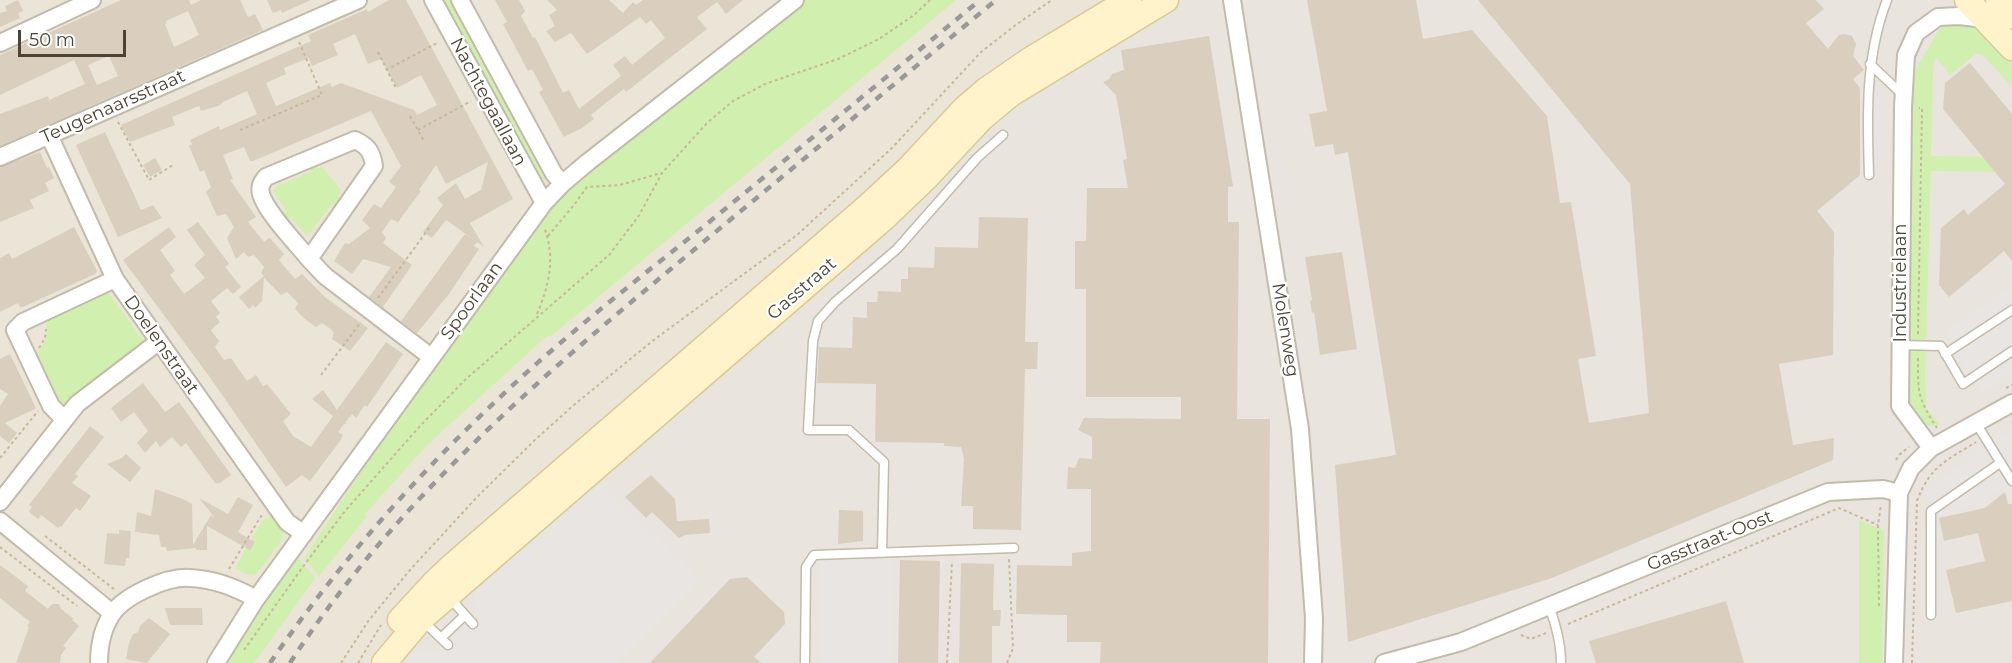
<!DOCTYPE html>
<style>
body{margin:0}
#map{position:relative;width:2012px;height:663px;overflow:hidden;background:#f6f3ea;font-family:Montserrat,sans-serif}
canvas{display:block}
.scale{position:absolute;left:18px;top:30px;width:108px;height:27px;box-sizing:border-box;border:3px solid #4c4437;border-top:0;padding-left:8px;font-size:18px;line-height:21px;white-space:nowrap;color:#4c4437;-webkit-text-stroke:4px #fff;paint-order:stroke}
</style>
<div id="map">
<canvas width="2012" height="663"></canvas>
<div class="scale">50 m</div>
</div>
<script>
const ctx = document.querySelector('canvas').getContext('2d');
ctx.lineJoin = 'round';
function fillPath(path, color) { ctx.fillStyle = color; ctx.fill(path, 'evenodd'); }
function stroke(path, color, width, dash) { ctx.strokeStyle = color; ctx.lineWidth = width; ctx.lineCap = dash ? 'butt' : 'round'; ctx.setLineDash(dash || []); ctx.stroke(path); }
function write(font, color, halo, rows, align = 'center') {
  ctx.font = font + ' Montserrat,sans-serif'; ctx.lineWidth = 4.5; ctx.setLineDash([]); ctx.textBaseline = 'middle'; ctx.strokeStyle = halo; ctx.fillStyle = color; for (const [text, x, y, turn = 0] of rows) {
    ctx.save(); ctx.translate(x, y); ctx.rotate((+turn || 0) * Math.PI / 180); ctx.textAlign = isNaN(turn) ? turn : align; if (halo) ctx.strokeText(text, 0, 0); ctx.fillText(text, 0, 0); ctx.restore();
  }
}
const residential = new Path2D(`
 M0 0H2012V663H0Z`);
const industrial = new Path2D(`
 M1186 0H2012V663H394L475 580 913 208 1011 107Z`);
const green = new Path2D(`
 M439 0H454L549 175 538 184Z
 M795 0H956L550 337 548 335 427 445 365 514 367 516 319 576 304 558 403 409 550 202Z
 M1965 16 2012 64V87L1984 56 1977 53 1950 75 1936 57 1933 68 1931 156 2009 157 2012 172 1931 171 1925 375 1926 408 1940 425 1928 426 1920 425 1909 408 1906 317V108L1913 74 1937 33 1948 19Z
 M315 162 318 168 322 167 341 190 337 196 343 201 338 207 332 204 310 233 305 234 290 217 284 221 280 215 286 210 273 192 275 187 310 172 308 165Z
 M107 291 145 343 68 405 62 406 58 404 35 355C46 344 48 334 46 319Z
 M270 516C275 521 284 528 283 535 282 542 261 569 255 575L247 574 235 568 262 521Z
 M1859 520 1884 531 1882 663H1859Z
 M297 557 315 578 254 663H222Z`);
const parking = new Path2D(`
 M2012 287V373L1981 393 1945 331Z
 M2012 430V499L2010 500 2001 488 1979 506 1940 515 1924 493 1983 447Z
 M596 480 700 579 619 663H399L409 652 440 651 475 612 474 586Z
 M820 560 894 561 893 663H819Z`);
const building = new Path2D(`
 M18 0 23 11 18 13 20 18 0 27V13L7 11 5 6Z
 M121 0H189L191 5 201 0H240L248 17 255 14 263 30 0 146V114L48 96 49 100 85 84 74 60 0 95V55ZM188 11 199 35 174 47 165 24 167 23 166 21ZM109 56 118 76 97 85 88 65Z
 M267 0H311L282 13 281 10 273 13Z
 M389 0H406L513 199 470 223 484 247 446 220 432 238 423 232 443 205 437 198 456 183 465 199 481 190 488 162 446 184 436 165 419 190 421 191 398 222 391 219 382 232 386 238 383 243 412 265 383 307 369 297 391 267 363 259 352 274 334 261 345 243 349 244 370 228 362 220 374 204 381 208 396 187 389 182 401 166 371 111 253 161H250L244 147 223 155 233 179 230 180 256 217 248 222 264 242 269 238 271 239 284 254 279 260 295 279 302 274 326 298 368 328 350 351 332 339 334 332 328 327 322 323 316 327 305 319 295 309 298 303 287 292 281 295 264 278 262 301 255 308 253 305 249 309 239 297 264 276 261 273 264 267 254 255 248 257 244 252 236 259 227 238 234 227 226 214 217 216 206 192 211 187 204 170 200 172 189 146 192 144 190 140 219 126 220 130 257 114 247 91 225 101 218 106 201 111 199 106 172 117 175 125 130 142 121 125 311 41 308 35 367 9 368 12ZM355 34 368 64 381 59 397 88 421 75 437 105 417 115 414 110 341 83 332 87 330 83 276 106 266 83 286 74 284 68 309 58 312 66 338 55 333 44Z
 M495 0H519L525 11 521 16 533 38 535 37 563 93 569 90 579 109 621 76 613 65 625 56 632 65 665 38 651 20 646 24 640 17 587 54 571 33 555 42 546 31 555 26 549 15 557 10 547 0H609L623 13 633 2 636 5 643 0H743L726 14 717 2 697 17 707 29 626 92 624 89 607 102 591 115 594 119 582 128 564 137 539 92 543 90 532 69 528 71 503 24 507 22Z
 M1307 0H1416L1423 39 1472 30 1547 116 1560 203 1571 202 1596 356 1578 359 1589 423 1649 413 1630 184 1478 0H1816L1824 9 1806 23 1828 49 1839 35 1845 34 1852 36 1856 44 1853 56 1864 70 1853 79 1860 88V175L1817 211 1834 232 1833 355 1779 364 1793 445 1834 438 1833 460 1552 578 1348 642 1335 465 1396 455 1348 152 1335 155 1333 144 1315 147 1309 114 1327 111Z
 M1209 36 1233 186 1228 187V222H1239L1237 419H1270L1268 663H1100L1101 642H1067V615L1016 614 1017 565 1072 566V553L1091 551V489H1067L1068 467 1075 468 1079 458 1092 459V437L1078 430 1084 418 1181 419V397H1086V289H1075V241H1086L1087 188H1128L1123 160 1127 159 1116 95 1103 82 1109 79 1112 74 1124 70 1121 50Z
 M1970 63 2012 114V261L2004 251 1949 297 1939 285 1941 228 1964 209 1968 215 2005 184 1943 109 1945 83Z
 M105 132 141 210 153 205 162 218 118 237 76 145Z
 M40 152 47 168 49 167 54 178 45 183 49 191 30 200 34 208 0 222V167Z
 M155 158 162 170 150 177 143 165Z
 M979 217 1028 218 1025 342H1038L1037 369H1025L1021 530 973 529V506H961L964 459 961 447 944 446V443L875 442 876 384 817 383 819 347 852 348 853 317 867 318V302H877L878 291 901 292V279H908V267L934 268 935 247 978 248Z
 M198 222 229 264 225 267 241 287 233 294 227 288 211 301 220 313 216 317 220 322 211 330 219 341 215 347 224 360 231 358 247 381 256 375 263 386 267 384 291 414 283 421 293 436 311 447 333 416 312 399 323 390 337 410 386 342 403 354 367 407 365 405 356 418 352 414 345 423 347 424H344L338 432 343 435 340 441 310 481 302 475 286 487 209 376 123 260 169 227 176 237 160 250 175 271 170 275 184 294 205 278 194 265 205 255 187 230Z
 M74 227 97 271 95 274 23 307H20L18 303 0 312V258L9 253 12 259Z
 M465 234 477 242 474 246 479 249 449 294 417 333 401 321Z
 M1342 252 1357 349 1320 355 1314 312 1312 313 1310 301 1312 300 1305 257Z
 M10 354 35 406V409L5 423 17 433 9 443 0 436V406L8 394 0 389V359Z
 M143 383 165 412 179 402 231 475 220 483H215L186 443 181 447 172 437 160 447 156 441 145 453 137 443 148 431 134 412 121 422 111 408Z
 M90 426 104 437 75 474 78 476 72 483 91 496 80 511 76 508 61 527 60 526 58 528 41 515 38 519 29 512 32 507 29 505Z
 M126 454 141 468 130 482 107 464 122 458Z
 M651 475 675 499 677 521 709 519 710 533 685 535 679 538 652 512 646 518 625 497Z
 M155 489 183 499 192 504 193 545 211 515 215 518 199 498 228 514 238 497 253 505 238 532 255 542 250 550 207 526V550H196V548L167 551 166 547H161L159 535 135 532 137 512 151 516Z
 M2005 492 2008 504H2012V601L1956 613 1946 570 1985 561 1978 533 1944 541 1939 518 1985 508Z
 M839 510 863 511V541L838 544Z
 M119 530 131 531 129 558H126L125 566 104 564 107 533 119 534Z
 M900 560 940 561 938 663H898Z
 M961 563 994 564 993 610H1001L1000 626H992V663H959Z
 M0 565 28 586 25 591 48 609 52 604H59L61 609 74 619 72 620 79 626 63 646 66 648 61 655 60 663H16L29 627 27 626 30 622 0 598Z
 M747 577 784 612 785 624 754 657 761 663H650L730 579Z
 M1726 601 1744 663H1596L1589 641Z
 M165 608H202L203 625H170Z
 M149 618 170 634 147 663 126 659 129 643 133 634 138 632 140 626Z`);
const path = new Path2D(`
 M378 52 396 88
 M386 70 439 42
 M410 116 424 141
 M118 122 149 180 173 165
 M240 130 322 95 299 42
 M418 130 471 101
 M548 236 574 205 587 187 620 185 661 173
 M378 298 429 228
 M537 314C549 285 556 258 544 227
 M1918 334 1922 108H1919
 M39 348 45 338 46 329
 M1918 358C1918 393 1917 397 1937 428
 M321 375 361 322
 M2006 388 2012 385
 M0 458 38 411
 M1896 460 1899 455 1909 447
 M45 536 114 589
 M0 547 77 606
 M229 569 263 513
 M1879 606 1878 525 1881 504
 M1568 624 1839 508 1878 525
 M1521 635 1531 639 1546 633
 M244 650 302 568 345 511 421 425 466 379 609 255 638 217 662 173 707 123 733 101 765 84 838 59 879 39 914 15 930 0
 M341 663 369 620 410 570 477 497 536 439 575 404 655 339 797 235 892 148 981 52 1017 24 1052 0
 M358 663 381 625
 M947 663 952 561
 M1007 663 1013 648 1009 559
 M1912 663 1917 501C1930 466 1946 461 1976 442`);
const lane = new Path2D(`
 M1870 64 1903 95
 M1869 175C1867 116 1865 57 1887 0
 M1901 345 1941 346 1963 384 2012 351
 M1945 354 2012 310
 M1976 423 2012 481
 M882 553 884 462 849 430H808L813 341 818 321 835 302 897 249 977 158 1003 135
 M450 598 473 624
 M1549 606C1556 625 1561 643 1561 663
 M1931 615V511L2000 463
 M423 621 448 645
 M441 638 465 615
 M805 663 806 567 814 555 1014 548`);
const street = new Path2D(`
 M433 0 544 203
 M460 0 554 174 563 183
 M1232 0 1300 429 1314 618 1313 663
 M0 43 92 0
 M49 135 115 279 287 522 304 534
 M355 140C368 146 372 152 374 166L309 259C296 243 266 212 261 194 259 186 262 182 266 177Z
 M0 157 358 0
 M309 259 325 276 431 357
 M64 419 51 406 15 330 23 322 115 279
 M1931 448 1900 406 1903 107 1906 55 1916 33 1938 17 1959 16 1985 19
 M0 502 77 404 158 342
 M0 521 112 613
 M99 663C99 646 102 629 112 614 125 595 168 576 190 578 214 579 235 587 256 599
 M216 663 256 599 544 203 563 183 588 162 795 0
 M1384 663 1461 642 1828 492 1883 489 1899 493
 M1894 663 1899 493 1911 468 1931 448 2012 403`);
const secondary = new Path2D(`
 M1967 0 2012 48
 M1998 0 2012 16
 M400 620 435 582 453 565 868 206 908 169 965 108 986 90 1031 59 1129 0
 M384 663 421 619 883 219 926 178 981 119 1011 94 1166 0`);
const rail = new Path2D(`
 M270 663C336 567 412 480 497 400 562 338 633 283 703 227 796 151 888 76 980 0
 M290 663C396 499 546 372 695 249 795 166 896 83 996 0`);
const streetNames = [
 ["Nachtegaallaan",488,102,62],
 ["Teugenaarsstraat",113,107,-24],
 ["Industrielaan",1901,283,-90],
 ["Gasstraat",802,289,-41],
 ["Spoorlaan",472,301,-54],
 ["Molenweg",1285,330,81],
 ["Doelenstraat",161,345,55],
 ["Gasstraat-Oost",1710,541,-22]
];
fillPath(residential, '#ebe5d7');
fillPath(industrial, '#e9e4de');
fillPath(green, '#d1efaf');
fillPath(parking, '#e8e5e2');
fillPath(building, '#dacfbe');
stroke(lane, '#c3bbab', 11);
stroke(street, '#c3bbab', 20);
stroke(secondary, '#dcc995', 27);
stroke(path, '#c7b89a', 2, [3, 3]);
stroke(lane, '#fff', 8);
stroke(street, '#fff', 16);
stroke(secondary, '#fff3cb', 24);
stroke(rail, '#999', 4.5, [8, 8]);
write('18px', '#4c4437', '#fff', streetNames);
</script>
